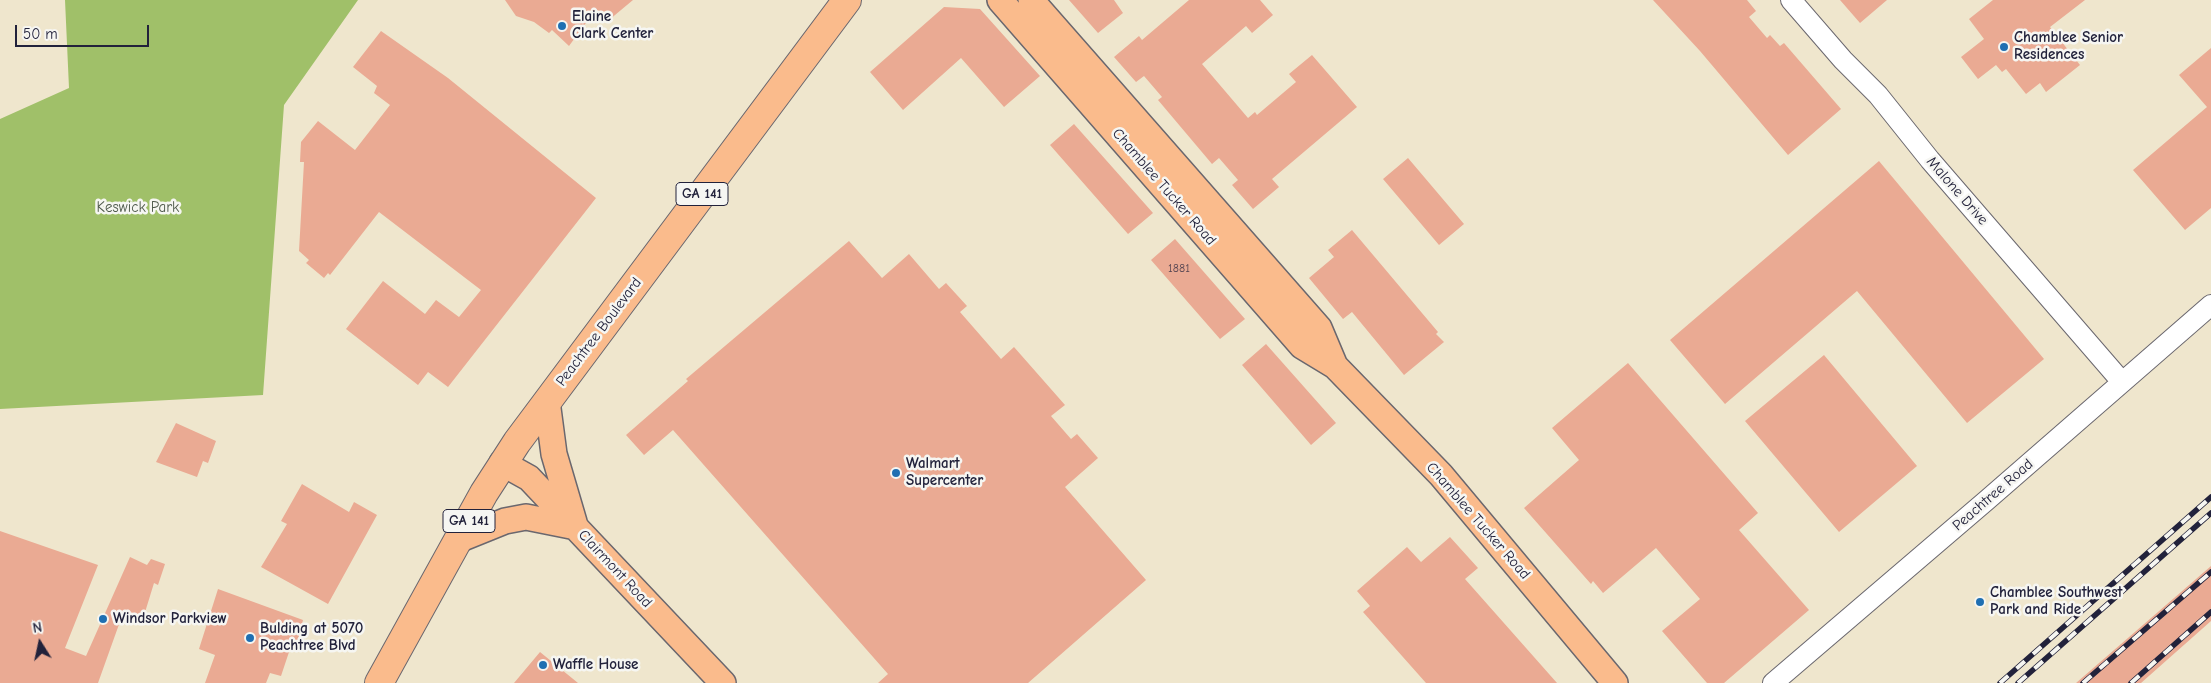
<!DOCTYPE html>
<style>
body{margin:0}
#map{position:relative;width:2211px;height:683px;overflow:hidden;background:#efe6cd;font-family:"Comic Neue",sans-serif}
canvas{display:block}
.north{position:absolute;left:15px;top:618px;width:50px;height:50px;-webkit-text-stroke:4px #f6f6f2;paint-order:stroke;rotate:350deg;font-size:14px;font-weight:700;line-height:20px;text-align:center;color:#22223b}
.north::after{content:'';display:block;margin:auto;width:18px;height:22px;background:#22223b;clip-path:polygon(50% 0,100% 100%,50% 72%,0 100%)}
.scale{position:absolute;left:15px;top:25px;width:134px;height:22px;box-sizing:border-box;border:2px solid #22223b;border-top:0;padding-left:6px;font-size:15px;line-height:18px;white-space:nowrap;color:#22223b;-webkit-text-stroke:4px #f6f6f2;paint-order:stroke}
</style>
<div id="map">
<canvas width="2211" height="683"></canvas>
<div class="north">N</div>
<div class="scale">50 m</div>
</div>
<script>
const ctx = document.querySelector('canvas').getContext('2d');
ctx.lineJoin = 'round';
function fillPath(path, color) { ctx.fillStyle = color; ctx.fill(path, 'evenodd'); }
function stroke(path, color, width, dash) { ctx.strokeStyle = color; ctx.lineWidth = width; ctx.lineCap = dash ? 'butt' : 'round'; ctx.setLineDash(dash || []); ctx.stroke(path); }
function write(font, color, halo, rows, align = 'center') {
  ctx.font = font + ' "Comic Neue",sans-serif'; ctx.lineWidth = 5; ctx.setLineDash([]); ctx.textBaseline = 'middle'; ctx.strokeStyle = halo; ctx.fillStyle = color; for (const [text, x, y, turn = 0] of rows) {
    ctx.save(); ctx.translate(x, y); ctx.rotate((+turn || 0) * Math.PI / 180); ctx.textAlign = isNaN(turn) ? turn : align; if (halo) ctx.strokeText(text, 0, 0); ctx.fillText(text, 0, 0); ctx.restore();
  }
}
const green = new Path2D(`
 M65 0H358L284 105 263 395 0 409V119L69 88Z`);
const building = new Path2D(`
 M505 0H633L609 20 596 9 569 46 552 30 549 33 534 22 516 16Z
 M1069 0H1114L1123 13 1098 33Z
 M1189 0H1260L1273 15 1252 33 1246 26 1202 64 1248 118 1255 112 1257 115 1296 82 1289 74 1312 55 1357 107 1272 179 1279 187 1253 209 1232 185 1238 180 1219 158 1212 164 1158 100 1162 97 1144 76 1136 82 1114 57 1139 36 1142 40Z
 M1653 0H1747L1756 11 1749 17 1767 38 1770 35 1780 46 1784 43 1841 109 1788 155 1700 51Z
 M1840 0H1887L1860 23Z
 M1993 0H2085L2050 27 2080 65 2046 92 2040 83 2026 94 2006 69 2002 72 1996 65 1978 79 1961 57 1984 39 1969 19Z
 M944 7 980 9 1040 76 1004 107 961 58 903 110 870 72Z
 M381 31 448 78 596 198 448 387 428 372 418 385 346 329 383 281 425 314 436 300 459 317 481 290 379 212 330 275 328 273 324 278 306 263 309 260 299 251 304 162H300L301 142 318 121 355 150 390 105 374 93 377 86 353 67Z
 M2211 48V208L2185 230 2133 170 2207 107 2179 75Z
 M1074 124 1153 213 1128 234 1050 145Z
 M1408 158 1464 224 1439 245 1383 179Z
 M1879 161 2044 359 1967 423 1857 291 1725 404 1670 340Z
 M1352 230 1438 332 1436 334 1444 342 1404 375 1352 312 1343 319 1309 278 1334 257 1328 250Z
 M1175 239 1245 319 1220 339 1151 260Z
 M849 241 882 278 909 254 939 289 946 283 967 306 960 312 1001 359 1014 347 1065 405 1051 416 1071 439 1077 434 1098 458 1065 487 1146 580 1028 683H878L888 674 673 430 644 455 626 435 688 381 686 379Z
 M1266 344 1336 423 1311 445 1242 365Z
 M1824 355 1917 466 1839 532 1745 421Z
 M1628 363 1758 513 1739 530 1809 610 1724 683H1707L1662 631 1700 599 1656 548 1603 593 1593 581 1591 584 1524 508 1579 460 1552 428Z
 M176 423 216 441 208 463 203 461 197 477 156 462Z
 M302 484 349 512 354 502 377 515 328 604 261 567 287 524 281 521Z
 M0 531 98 565 65 648 86 656 130 557 147 565 151 559 165 564 158 585 154 583 142 622 122 616 98 683H0Z
 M1450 537 1478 568 1465 579 1557 683H1426L1363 612 1370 606 1357 591 1407 547 1421 562Z
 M2211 566V621L2141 683H2076Z
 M218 589 303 620 295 651 290 649 281 676 270 673 266 683H205L215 655 199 649Z
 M540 652 578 683H514Z`);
const minor = new Path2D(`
 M1791 0 1843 60 1878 95 1930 160 2122 382
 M1773 683 1987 500 2211 305`);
const major = new Path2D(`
 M1000 0 1302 346 1335 366 1441 475 1615 683
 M1031 0 1319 328 1335 366
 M547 401 554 454 574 522
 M502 463 529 478 723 683
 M458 540 505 521 526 517 576 527`);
const highway = new Path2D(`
 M379 683 484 493 517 442 847 0`);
const rail = new Path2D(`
 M2000 683 2211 497
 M2018 683 2211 513
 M2083 683 2211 572
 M2131 683 2211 612`);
const markers = [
 [562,26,5,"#1f6fb2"],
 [2004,47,5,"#1f6fb2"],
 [896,473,5,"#1f6fb2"],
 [1980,602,5,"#1f6fb2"],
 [103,619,5,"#1f6fb2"],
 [250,638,5,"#1f6fb2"],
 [543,665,5,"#1f6fb2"]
];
const numberNames = [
 ["1881",1179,269]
];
const shields = [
 [702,194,52],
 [469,521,52]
];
const shieldNames = [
 ["GA 141",702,194],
 ["GA 141",469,521]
];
const poiNames = [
 ["Elaine",572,17],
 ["Clark Center",572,34],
 ["Chamblee Senior",2014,38],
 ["Residences",2014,55],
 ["Walmart",906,464],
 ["Supercenter",906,481],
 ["Chamblee Southwest",1990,593],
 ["Park and Ride",1990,610],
 ["Windsor Parkview",113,619],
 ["Bulding at 5070",260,629],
 ["Peachtree Blvd",260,646],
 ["Waffle House",553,665]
];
const streetNames = [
 ["Chamblee Tucker Road",1164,187,49],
 ["Malone Drive",1957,191,49],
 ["Peachtree Boulevard",599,332,-53],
 ["Peachtree Road",1993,495,-41],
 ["Chamblee Tucker Road",1478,521,49],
 ["Clairmont Road",615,569,47]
];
const parkNames = [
 ["Keswick Park",138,208]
];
fillPath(green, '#a0c069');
fillPath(building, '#eaaa93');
stroke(minor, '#6a676e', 22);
stroke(major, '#6a676e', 28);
stroke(highway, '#6a676e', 30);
stroke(minor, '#fff', 20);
stroke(major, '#fabb8c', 25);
stroke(highway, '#fabb8c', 28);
stroke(rail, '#22223b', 5.5);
stroke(rail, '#f6f6f2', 4, [11]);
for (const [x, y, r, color] of markers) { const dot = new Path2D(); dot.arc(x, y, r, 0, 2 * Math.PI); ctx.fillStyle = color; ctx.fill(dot); stroke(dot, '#f6f6f2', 2); }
write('12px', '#544451', null, numberNames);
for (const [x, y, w] of shields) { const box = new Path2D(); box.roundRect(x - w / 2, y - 11.5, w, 23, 4); ctx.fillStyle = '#f6f6f2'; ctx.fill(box); stroke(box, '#22223b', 1); }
write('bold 14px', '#22223b', null, shieldNames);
write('bold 15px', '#22223b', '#f6f6f2', poiNames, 'left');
write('15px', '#22223b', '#f6f6f2', streetNames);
write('15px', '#4e594b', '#f6f6f2', parkNames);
</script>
